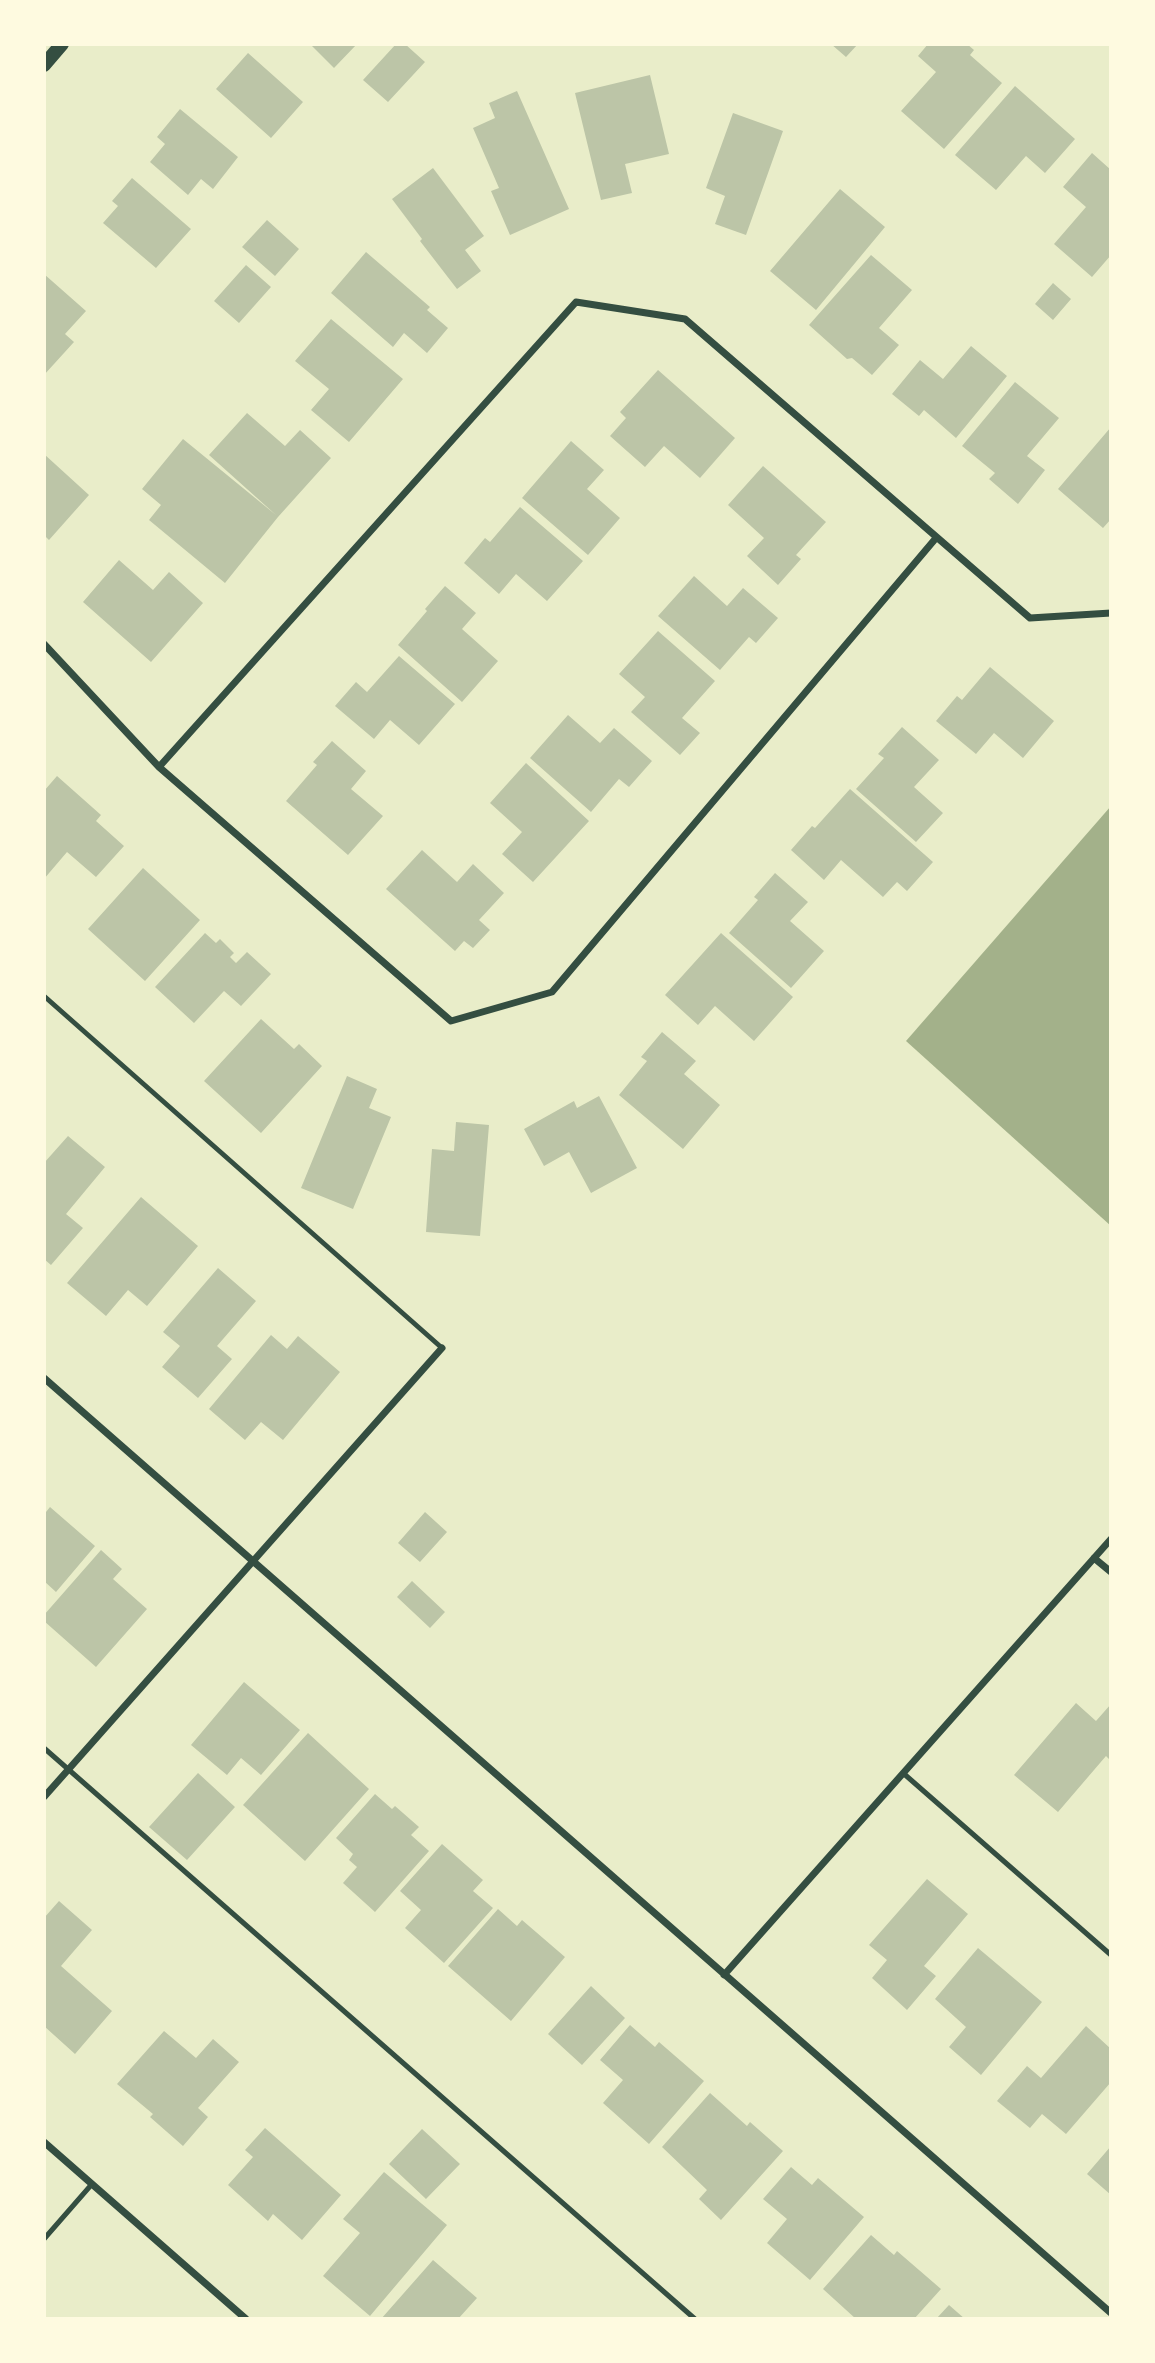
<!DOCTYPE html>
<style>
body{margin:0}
#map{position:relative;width:1155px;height:2363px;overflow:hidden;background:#e9edc9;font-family:Montserrat,sans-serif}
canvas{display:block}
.frame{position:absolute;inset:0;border:46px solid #fefae0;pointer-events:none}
</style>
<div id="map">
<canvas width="1155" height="2363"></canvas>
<div class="frame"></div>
</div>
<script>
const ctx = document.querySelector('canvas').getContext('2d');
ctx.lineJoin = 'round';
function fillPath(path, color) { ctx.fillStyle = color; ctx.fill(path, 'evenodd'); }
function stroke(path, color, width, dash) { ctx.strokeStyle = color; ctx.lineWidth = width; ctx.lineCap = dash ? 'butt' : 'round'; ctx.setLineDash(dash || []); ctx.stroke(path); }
const water = new Path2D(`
 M1111 806V1226L906 1041Z`);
const building = new Path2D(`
 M310 44H357L334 68Z
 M396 44H405L425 62 388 102 363 80Z
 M831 44H858L846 57Z
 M928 44H967L974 50 970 55 1002 83 944 149 901 111 936 72 918 56Z
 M248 53 303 102 271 138 216 89Z
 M650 75 669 154 625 164 632 193 601 200 575 93Z
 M1015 86 1075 139 1045 173 1026 156 996 190 955 155Z
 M517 91 569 209 510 235 491 191 499 188 473 128 495 118 489 103Z
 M180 109 238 157 213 189 201 179 188 195 150 162 165 144 157 137Z
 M733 113 783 131 746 235 715 224 725 196 706 188Z
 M1092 153 1111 170V255L1092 277 1054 244 1086 207 1063 187Z
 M433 168 484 236 465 250 481 271 457 289 420 241 422 239 392 199Z
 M132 178 191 229 156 268 103 223 118 206 112 201Z
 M840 189 885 227 816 310 770 271Z
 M267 220 299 249 275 276 242 247Z
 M366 252 430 307 427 310 448 328 427 353 404 333 393 347 331 293Z
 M871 255 912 290 879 328 899 345 872 375 852 358 847 359 809 325Z
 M246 265 271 287 239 323 214 301Z
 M44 274 86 311 65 334 74 342 44 375Z
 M1053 283 1071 299 1053 320 1035 304Z
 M331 319 403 379 349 442 311 410 329 389 295 361Z
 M971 346 1007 376 956 438 924 410 919 416 892 394 920 360 943 379Z
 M658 370 735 438 700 478 664 446 645 467 610 436 626 418 620 412Z
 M1015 382 1059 418 1027 456 1045 470 1018 504 989 479 995 473 962 446Z
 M247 413 285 446 300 430 331 458 278 517 225 583 149 520 161 505 142 489 183 439 276 515 209 455Z
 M1111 427V519L1103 528 1058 489Z
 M571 441 604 470 587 489 620 518 588 555 522 498Z
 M44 454 89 495 49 540 44 535Z
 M763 466 826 522 796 555 801 559 778 585 747 556 764 538 728 505Z
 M520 507 583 561 547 601 516 574 499 594 464 563 485 538 490 542Z
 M119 560 153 590 169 572 203 603 151 662 83 602Z
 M694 576 727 606 743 588 778 618 756 643 749 637 720 670 658 616Z
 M445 586 476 613 462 629 498 661 462 702 398 645 427 611 425 609Z
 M658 631 715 681 682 718 700 733 680 755 631 712 645 697 619 674Z
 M399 656 455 704 419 745 390 720 374 739 335 706 356 682 367 692Z
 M990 667 1054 721 1023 758 994 733 976 754 936 721 957 696 962 700Z
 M568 715 600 743 614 728 652 761 629 787 619 779 591 812 530 758Z
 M902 727 939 760 914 787 943 813 916 842 856 789 884 758 878 754Z
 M332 741 366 771 351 789 383 816 348 855 286 801 317 765 313 762Z
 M526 763 589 821 533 882 502 854 522 832 490 803Z
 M57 776 101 815 96 821 124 846 96 877 67 852 44 879V791Z
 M850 789 933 862 907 891 897 882 883 897 841 860 824 880 791 850 812 826 815 828Z
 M422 850 457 882 473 864 504 893 479 920 490 930 473 948 464 941 455 951 386 889Z
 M143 868 200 920 145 981 88 929Z
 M775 873 808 902 790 921 824 951 791 988 729 933 758 900 754 897Z
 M205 933 216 943 220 939 234 953 230 957 236 963 247 952 271 974 241 1006 224 991 194 1023 155 987Z
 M721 933 793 997 754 1041 715 1006 698 1025 665 995Z
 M261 1019 294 1049 299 1044 322 1066 261 1133 204 1081Z
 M662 1032 696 1061 684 1074 720 1105 683 1149 619 1095 647 1061 641 1057Z
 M347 1076 377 1089 369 1108 391 1117 353 1209 301 1188Z
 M599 1096 637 1168 591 1193 569 1152 544 1166 524 1129 574 1101 577 1108Z
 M456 1122 489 1125 480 1236 426 1232 432 1149 454 1151Z
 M68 1136 105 1167 66 1214 83 1228 51 1265 44 1259V1163Z
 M141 1197 198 1246 147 1306 128 1290 106 1316 67 1283Z
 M218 1268 256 1301 217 1346 232 1359 198 1398 162 1367 180 1346 163 1332Z
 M271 1335 287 1349 298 1336 340 1372 283 1440 261 1422 245 1440 209 1409Z
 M50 1507 95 1546 56 1592 44 1581V1510L46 1512Z
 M425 1512 447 1532 420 1562 398 1543Z
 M101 1550 122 1569 113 1579 147 1609 96 1667 44 1621V1615Z
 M412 1581 445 1612 430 1628 397 1597Z
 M244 1682 300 1730 261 1775 241 1758 227 1775 191 1745Z
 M1076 1703 1096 1721 1111 1704V1761L1106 1756 1058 1812 1014 1775Z
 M308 1733 369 1789 305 1861 243 1805Z
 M198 1773 235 1807 187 1860 149 1827Z
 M375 1794 392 1809 395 1806 419 1827 411 1835 429 1851 375 1912 343 1883 357 1867 349 1860 353 1854 336 1838Z
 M442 1844 483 1880 473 1891 493 1908 444 1963 405 1928 421 1910 400 1891Z
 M927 1879 968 1914 924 1966 936 1976 907 2010 872 1978 887 1960 869 1945Z
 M59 1901 92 1930 61 1966 112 2011 75 2054 44 2026V1918Z
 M498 1909 517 1926 522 1920 565 1957 511 2021 448 1966Z
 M978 1948 1042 2002 981 2075 949 2047 966 2027 935 1999Z
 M591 1986 625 2018 582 2065 548 2034Z
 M630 2025 655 2047 659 2042 704 2081 649 2144 603 2103 623 2080 600 2060Z
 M1086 2026 1111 2049V2082L1066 2134 1042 2114 1030 2128 997 2101 1027 2066 1041 2078Z
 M164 2031 196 2058 213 2039 239 2062 198 2108 208 2117 183 2146 150 2117 153 2114 117 2084Z
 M710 2093 747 2126 750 2122 783 2151 721 2220 699 2199 707 2190 662 2147Z
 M265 2128 341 2195 302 2240 273 2214 268 2221 228 2185 253 2157 245 2150Z
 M422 2129 460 2164 426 2199 389 2164Z
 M1111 2146V2195L1087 2174Z
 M791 2167 812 2185 818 2178 864 2217 810 2280 767 2243 787 2219 763 2199Z
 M384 2172 447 2225 370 2316 323 2276 360 2233 343 2219Z
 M871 2235 894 2255 897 2251 941 2289 914 2319H856L823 2289Z
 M433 2260 477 2298 458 2319H381Z
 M949 2305 965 2319H936Z`);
const service = new Path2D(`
 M44 996 442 1348
 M44 1748 695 2319
 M903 1773 1111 1955
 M44 2239 92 2184`);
const minor = new Path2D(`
 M44 644 159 767 451 1021 552 992 936 538
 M159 767 576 302 685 319 1030 618 1111 613
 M44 1378 1111 2313
 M1094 1558 1111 1572
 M44 1797 442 1348
 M724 1975 1111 1539
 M44 2142 246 2319`);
const secondary = new Path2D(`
 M44 65 62 44`);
fillPath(water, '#a3b18a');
fillPath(building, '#bcc5a7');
stroke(service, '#344e41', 5);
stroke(minor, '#344e41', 7);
stroke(secondary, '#344e41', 14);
</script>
